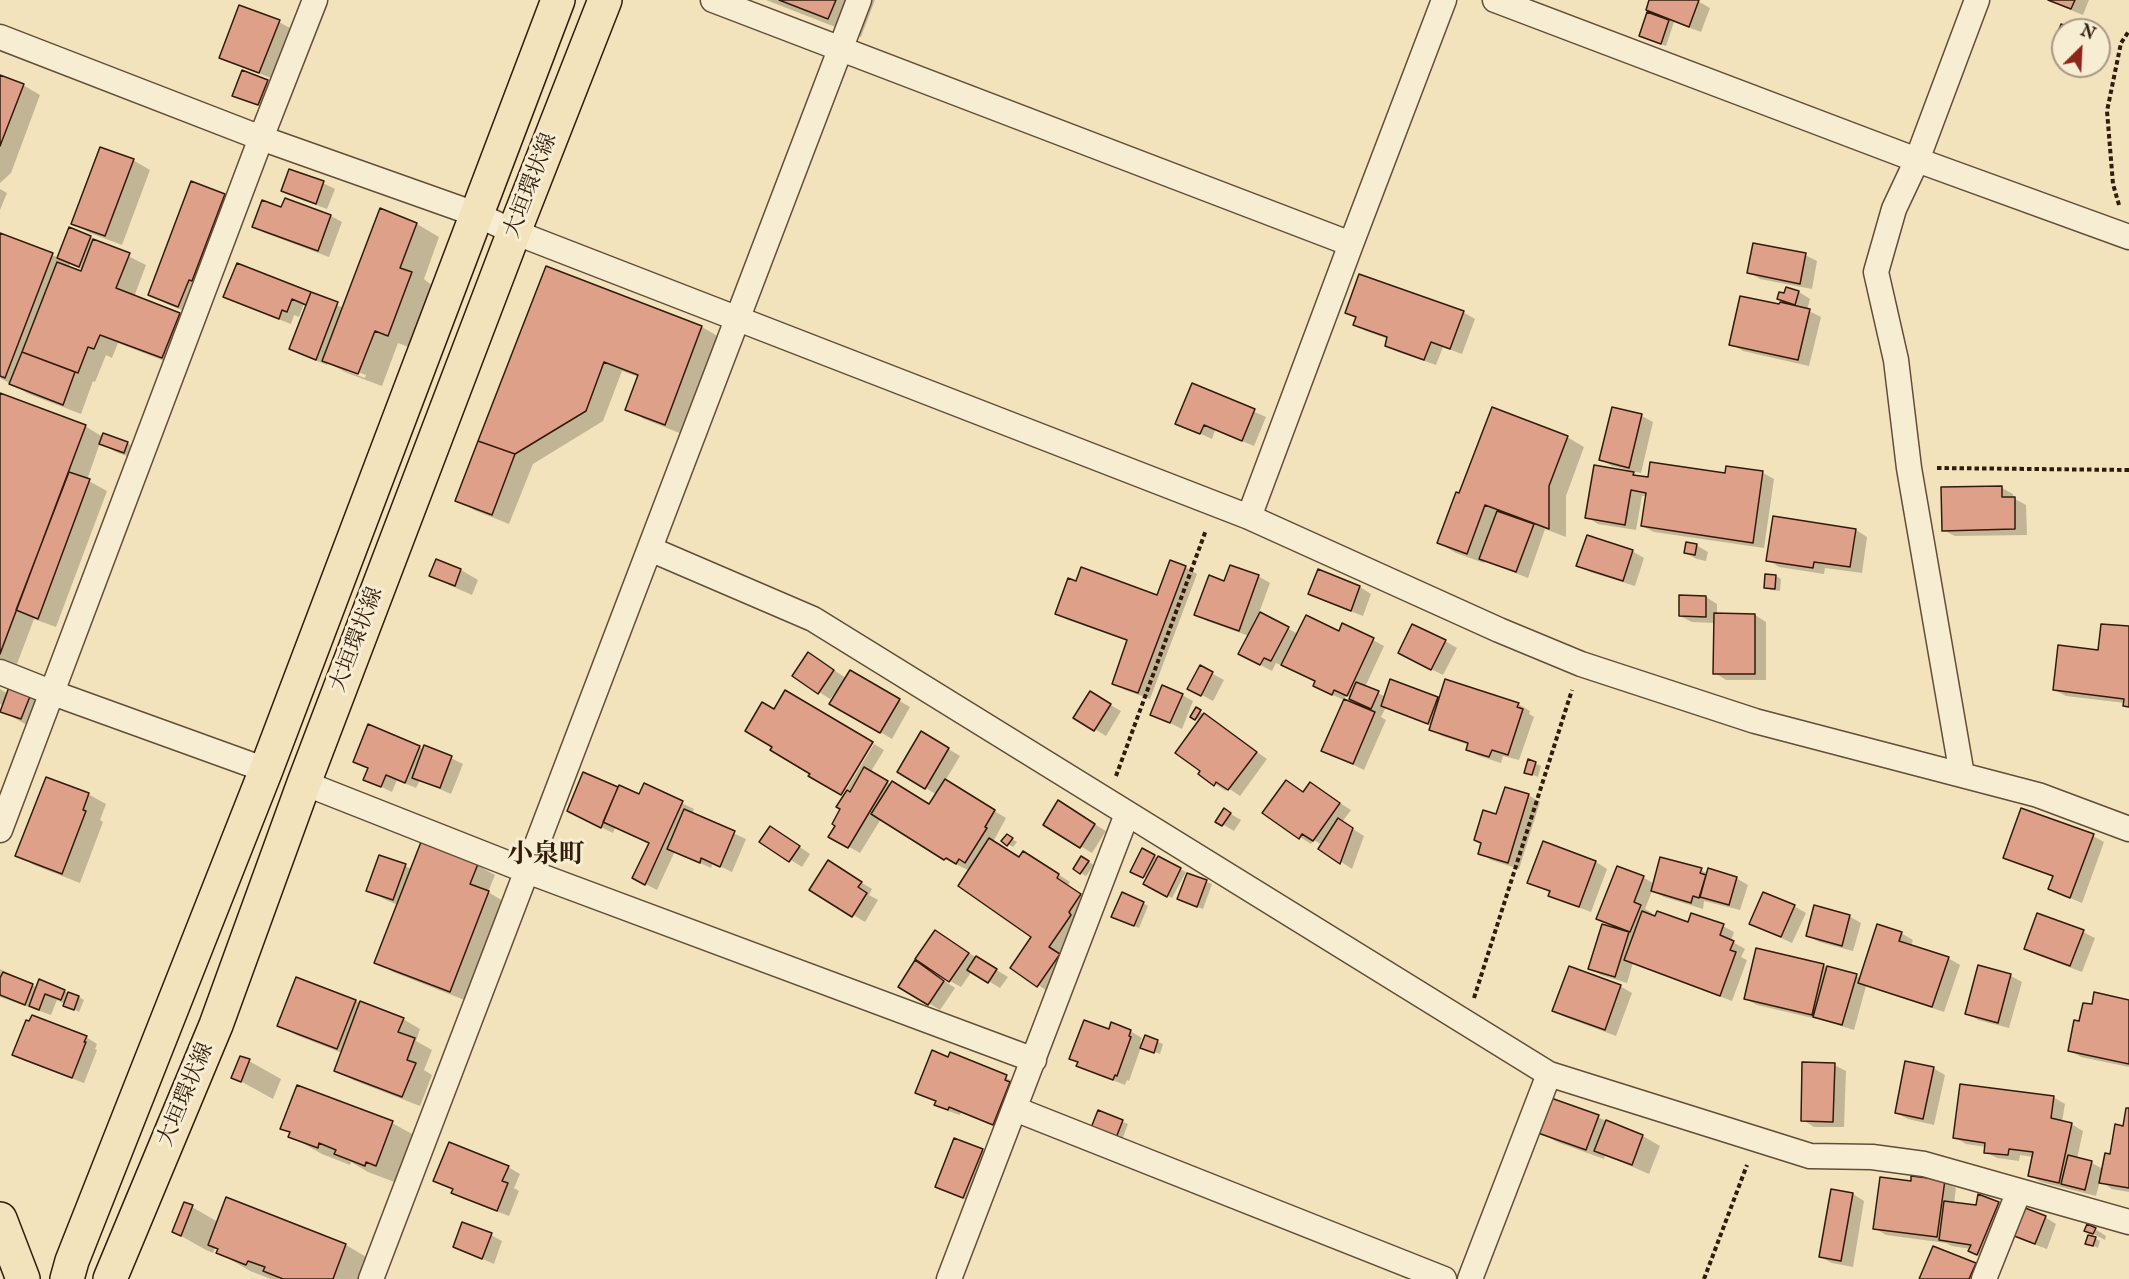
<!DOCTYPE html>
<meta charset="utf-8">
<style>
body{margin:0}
#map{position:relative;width:2129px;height:1279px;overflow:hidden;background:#f3e3bc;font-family:"IM FELL English",serif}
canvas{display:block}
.north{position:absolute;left:2051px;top:18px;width:60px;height:60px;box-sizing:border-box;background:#f7edd3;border:2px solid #a89983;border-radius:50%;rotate:24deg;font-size:16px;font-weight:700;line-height:24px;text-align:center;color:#321b0b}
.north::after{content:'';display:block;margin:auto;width:21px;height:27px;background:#8f2418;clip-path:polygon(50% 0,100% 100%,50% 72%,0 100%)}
</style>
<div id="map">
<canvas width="2129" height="1279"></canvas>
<div class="north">N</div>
</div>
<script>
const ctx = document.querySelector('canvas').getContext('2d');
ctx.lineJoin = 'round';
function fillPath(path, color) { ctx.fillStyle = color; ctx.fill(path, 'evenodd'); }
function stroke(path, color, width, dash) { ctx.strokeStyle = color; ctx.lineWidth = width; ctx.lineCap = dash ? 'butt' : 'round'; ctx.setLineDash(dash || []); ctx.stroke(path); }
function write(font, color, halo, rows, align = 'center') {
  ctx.font = font + ' "IM FELL English","Noto Serif JP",serif'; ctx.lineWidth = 6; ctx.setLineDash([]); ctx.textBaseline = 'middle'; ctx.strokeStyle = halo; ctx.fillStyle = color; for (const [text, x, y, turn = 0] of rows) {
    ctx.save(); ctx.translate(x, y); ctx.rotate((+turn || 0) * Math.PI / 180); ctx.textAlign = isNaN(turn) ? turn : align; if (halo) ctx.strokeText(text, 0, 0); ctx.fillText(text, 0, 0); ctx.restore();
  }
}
const shadow = new Path2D(`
 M766 0H875L861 37Z
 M1651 0H1696L1710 8 1701 32 1674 22 1666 46 1641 36 1656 15 1647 10Z
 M2046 0H2089L2083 15Z
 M279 22 290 28 271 78 232 63 220 57Z
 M243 72 279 88 270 111 234 95Z
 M0 76 23 85 40 95 11 173 0 183Z
 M133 160 150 170 122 245 90 233 73 223Z
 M192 183 225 195 242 205 196 316 167 304 150 294Z
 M323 183 335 189 327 209 294 197 283 190Z
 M0 189 7 193 0 210Z
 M285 199 331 216 342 222 329 257 265 233 254 226 282 209Z
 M417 224 439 237 424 279 434 287 411 348 398 343 382 386 347 373 328 363 327 365 302 355 291 349 308 306 304 304 299 317 294 315 291 324 237 303 225 296 237 265 344 308ZM346 368 366 375 365 378 346 371Z
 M0 234 59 258 90 237 146 265 134 297 179 314 197 324 180 367 118 343 112 358 106 355 95 382 93 381 81 414 29 394 0 378ZM70 264 83 270 82 273 69 268Z
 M1805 255 1817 261 1812 289 1760 279 1749 272Z
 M547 268 702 327 719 337 682 434 644 419 627 409 639 377 622 371 603 421 533 464 509 524 474 510 457 500Z
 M1787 289 1799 292 1810 299 1807 310 1821 317 1809 366 1743 351 1731 344 1780 306 1789 305 1778 299 1785 295Z
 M1463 312 1475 319 1462 354 1443 347 1436 365 1398 352 1386 345 1388 339 1366 331 1355 325 1357 318 1347 313Z
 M1193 385 1266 417 1254 446 1215 430 1212 439 1177 423Z
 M0 395 85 426 103 437 127 443 145 453 142 461 118 453 100 443 87 480 107 491 56 627 34 619 17 664 0 658Z
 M1613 409 1642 416 1653 422 1641 473 1630 471 1641 478 1727 475 1728 468 1763 473 1774 479 1764 548 1654 532 1642 526 1647 496H1642L1636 530 1598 524 1587 517 1627 472 1628 470 1612 466 1601 460Z
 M1567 437 1584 447 1566 496V537L1545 529 1528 578 1485 561 1484 563 1456 553 1439 543 1460 495Z
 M2002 488 2013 494V498L2026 505 2027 535 1955 536 1943 530Z
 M1856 530 1867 537 1862 573 1825 568 1824 574 1779 567 1768 560Z
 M1696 545 1708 552 1706 561 1697 559 1685 553Z
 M1632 551 1644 558 1635 586 1590 572 1578 565Z
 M437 561 461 570 478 580 472 595 449 585 431 575Z
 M1185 567 1197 574 1150 699 1125 690 1114 683 1128 641 1068 620 1057 614 1158 597Z
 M1318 571 1360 587 1371 594 1363 616 1322 600 1310 593Z
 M1258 576 1270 583 1259 613 1298 634 1339 633 1373 640 1384 646 1365 687 1386 697 1391 681 1440 700 1518 704 1530 711 1529 714 1534 717 1519 760 1503 756 1501 763 1479 756 1467 750 1469 745 1442 736 1431 729 1432 726 1386 707 1381 717 1386 720 1364 770 1323 750 1366 708 1346 695 1344 700 1326 692 1316 681 1284 664 1283 666 1276 663 1272 671 1251 660 1249 636 1207 621 1196 614 1225 583Z
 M1776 576 1781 579 1780 591 1771 590 1766 587Z
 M1706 597 1717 604V615H1755L1766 622V680H1726L1715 673V623L1692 622 1680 616Z
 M2129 628V708L2125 705V703L2066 696 2055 690Z
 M1445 641 1457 648 1443 675 1411 659Z
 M820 661 846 678 850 672 910 707 892 739 831 703 837 695 835 693 830 699 794 676Z
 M1200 667 1224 680 1213 701 1189 688Z
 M0 689 8 694 30 696 53 709 45 731 25 724 2 711 4 706 0 704Z
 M1090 693 1121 711 1106 736 1075 717Z
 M1182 695 1193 701 1182 729 1152 714Z
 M1196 709 1267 759 1240 796 1228 788 1226 791 1215 784 1202 770 1200 721 1192 716Z
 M921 733 960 756 945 781 1006 818 993 842 1019 859H1035L1070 882 1067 886 1091 901 1082 922 1059 954 1070 962 1049 992 1038 985 1033 937 970 871 945 859 881 819 860 853 830 836 842 809 843 795 874 744 884 750 870 773 930 806 937 795 899 771Z
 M419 747 424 750 425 747 451 758 463 764 451 794 420 780 416 788 397 780 392 792 365 779 369 769 354 761Z
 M1529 761 1541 766 1538 777 1526 772Z
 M584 774 640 795 644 785 694 809 692 814 746 839 732 872 713 863 711 868 675 851 657 890 634 878 650 843 615 828 613 833 580 817Z
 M1310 784 1351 810 1342 822 1364 836 1352 869 1320 848 1322 845 1314 840 1311 844 1300 837 1304 793Z
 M88 794 106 804 100 820 103 822 80 883 34 865 17 855Z
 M1528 795 1540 802 1519 869 1491 860 1480 853Z
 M1070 809 1106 831 1092 853 1045 825Z
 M1224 810 1241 820 1234 831 1217 821Z
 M782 835 810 854 802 867 761 841Z
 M1007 836 1017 842 1013 847 1008 844Z
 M2093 836 2104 842 2082 903 2049 889 2054 877 2017 864 2005 857Z
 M1544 843 1596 862 1607 869 1591 912 1562 901 1550 895 1551 893 1529 882Z
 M1143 850 1186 872 1172 898 1145 884 1147 879 1132 871Z
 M380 857 412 869 477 865 495 875 488 892 505 902 467 1001 393 972 376 962 398 905 386 900 368 890Z
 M1082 858 1094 865 1086 876 1075 869Z
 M1661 858 1701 870 1708 874 1736 878 1748 885 1740 910 1704 901 1703 909 1664 897 1652 891 1645 909 1652 913 1650 916 1688 924 1723 926 1734 932 1731 941 1745 949 1741 957 1747 960 1732 1001 1633 963 1627 983 1601 975 1589 968 1615 928 1598 918 1643 877 1654 884Z
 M839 869 872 889 869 895 878 900 865 922 811 889Z
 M1188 874 1212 884 1203 909 1178 899Z
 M1143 903 1148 906 1139 928 1118 919Z
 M1794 906 1806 913 1792 943 1751 924Z
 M1849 916 1861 923 1853 951 1819 942 1808 936Z
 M935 932 1008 977 1000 988 972 971 961 987 941 976 940 978 955 988 940 1010 900 986Z
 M2083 932 2095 938 2082 972 2037 955 2026 948Z
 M1901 933 1913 940 1911 946 1948 958 1960 965 1944 1012 1866 986 1854 1030 1821 1020 1757 1005 1746 999 1823 965 1861 978Z
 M0 969 38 988 64 991 79 997 84 1000 79 1012 57 1000 51 1015 0 997Z
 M2011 976 2022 982 2009 1028 1978 1020 1966 1013Z
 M297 978 403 1019 420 1029 416 1041 432 1050 424 1070 432 1075 420 1106 353 1080 336 1070 342 1053 296 1035 279 1025Z
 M1620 986 1632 993 1616 1036 1565 1017 1554 1011Z
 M2129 1002V1067L2081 1057 2070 1051 2080 1023 2093 1006Z
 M1110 1031H1130L1142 1038 1140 1043 1143 1045 1146 1037 1163 1044 1160 1054 1141 1047 1129 1081 1127 1080 1125 1085 1090 1071 1078 1065Z
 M86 1037 97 1044 95 1049 97 1050 84 1083 25 1061 14 1054Z
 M951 1054 1018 1083 1005 1130 961 1112 960 1115 948 1111 936 1104 937 1102 917 1092Z
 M249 1061 281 1079 273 1099 233 1077Z
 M1834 1065 1846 1071 1844 1127H1814L1803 1120Z
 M1933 1068 1945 1075 1934 1125 1908 1119 1896 1113Z
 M298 1087 392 1123 425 1141 397 1183 368 1172 351 1162 350 1165 322 1154 290 1136 291 1133 282 1128Z
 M2053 1097 2065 1104 2062 1122 2071 1124 2083 1131 2077 1159 2092 1163 2103 1169 2124 1127 2129 1110V1192L2112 1189 2100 1181 2096 1196 2041 1182 2029 1175 2033 1157 2020 1155 2019 1161 1997 1158 1985 1152 1986 1147 1966 1144 1954 1137Z
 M1099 1112 1128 1124 1120 1145Z
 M1598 1117 1610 1123 1643 1136 1660 1146 1649 1174 1605 1155 1604 1159 1557 1142 1540 1132Z
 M982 1150 993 1157 975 1204 936 1186Z
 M508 1167 520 1174 514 1188 519 1191 509 1216 464 1199 453 1192 454 1190 435 1180Z
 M1944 1182 1956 1188 1954 1204 1978 1207 1998 1203 2009 1210 1981 1257 1970 1251 1971 1249 1952 1246 1946 1243 1886 1235 1874 1228 1912 1183Z
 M1832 1191 1853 1194 1864 1201 1853 1267 1832 1263 1820 1257Z
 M227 1199 346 1245 378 1264 372 1279H271L250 1271 218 1252 219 1250 215 1248 213 1253 206 1250 174 1232 192 1207 218 1222Z
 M2045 1217 2056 1224 2047 1249 2022 1240 2011 1234Z
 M2095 1229 2106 1236 2105 1240 2086 1230Z
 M491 1235 502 1241 494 1264 455 1247Z
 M2095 1238 2100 1241 2098 1248 2087 1243Z
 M1975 1264 1986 1271 1983 1279H1923Z`);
const building = new Path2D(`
 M779 0H836L828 19Z
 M1649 0H1699L1689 27 1646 10Z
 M2048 0H2075L2071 9Z
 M239 5 280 20 259 73 219 58Z
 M1647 12 1669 20 1661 44 1639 36Z
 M2061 24 2070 27 2069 30H2063V40L2056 38Z
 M242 70 268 80 258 105 232 96Z
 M0 75 24 84 0 146Z
 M100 147 134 159 105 236 71 224Z
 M289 169 324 181 316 204 281 191Z
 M191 181 225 194 192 281 189 280 178 307 148 295Z
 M285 198 331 215 318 251 252 227 262 200 281 207Z
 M380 208 417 223 400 268 412 272 388 336 375 331 358 374 322 361Z
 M69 227 91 236 79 267 57 258Z
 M0 233 53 253 5 378 0 376Z
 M93 239 130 253 116 288 180 313 162 358 100 335 94 349 88 347 78 373 22 352 57 262 81 271Z
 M1753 243 1806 253 1800 284 1747 273Z
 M237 263 311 292 306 305 292 299 287 312 282 310 279 319 223 297Z
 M546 266 702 326 665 425 625 410 638 375 604 362 586 411 515 454 478 441Z
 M1359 274 1464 311 1450 349 1431 342 1424 360 1385 346 1387 337 1353 325 1356 317 1345 313Z
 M1786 287 1799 291 1795 305 1777 299 1779 292 1784 293Z
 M311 292 338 302 316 360 289 349Z
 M1740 296 1779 304 1780 302 1810 309 1798 360 1729 345Z
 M22 352 75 372 63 405 9 384Z
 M1192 383 1255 409 1242 441 1204 425 1200 434 1175 424Z
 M0 393 86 425 0 654Z
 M1492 407 1568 436 1549 486V529L1485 505 1467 554 1437 543 1456 492 1459 493Z
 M1612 407 1642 414 1629 468 1599 460Z
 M103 433 128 442 124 453 99 444Z
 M478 441 515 454 492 515 455 501Z
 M1650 462 1725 473 1726 466 1763 471 1753 543 1641 526 1646 493 1631 490 1625 525 1585 518 1594 465 1634 472 1633 475 1648 477Z
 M69 472 90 479 38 619 16 610Z
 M2002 486V497H2015V529L1942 531 1941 487Z
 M1497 511 1534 524 1516 572 1479 559Z
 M1773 516 1856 529 1850 567 1814 562 1813 568 1766 561Z
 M1587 535 1633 550 1623 581 1576 566Z
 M1686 542 1697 544 1695 555 1684 553Z
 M436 559 461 569 455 586 429 576Z
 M1170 560 1186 566 1138 693 1112 684 1127 640 1055 614 1068 578 1076 581 1081 567 1157 595Z
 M1230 565 1259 575 1239 631 1194 615 1209 575 1224 581Z
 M1318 569 1360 586 1351 611 1308 594Z
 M1765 574 1776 575 1775 589 1764 588Z
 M1679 595 1706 596V617L1679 616Z
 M1260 612 1289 627 1271 661 1264 658 1260 665 1238 654Z
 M1714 613 1755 614V674H1713Z
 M1306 615 1339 631 1342 623 1374 638 1347 696 1334 690 1332 695 1313 686 1315 681 1281 665Z
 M1412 624 1446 640 1431 670 1398 653Z
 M2101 624 2129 626V707L2123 706 2124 699 2053 690 2058 645 2098 650Z
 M808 652 834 670 818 694 792 676Z
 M1200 665 1213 672 1201 696 1187 689Z
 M850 670 900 699 880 733 829 704Z
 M1390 679 1438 697 1428 724 1381 706Z
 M1445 679 1519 703 1517 707 1523 709 1508 755 1492 750 1489 757 1466 750 1468 743 1429 730Z
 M1356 682 1379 691 1371 709 1349 699Z
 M1162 685 1183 694 1170 723 1150 715Z
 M9 687 31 694 21 719 0 712Z
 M785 690 873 742 841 795 808 776 810 774 770 750 772 747 745 731 762 702 774 709Z
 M1090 691 1111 704 1094 731 1073 718Z
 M1344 699 1375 712 1353 764 1321 751Z
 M1196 707 1201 710 1195 720 1190 717Z
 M1204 713 1257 752 1228 790 1216 782 1214 786 1198 774 1200 771 1175 753Z
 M368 724 420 746 405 783 386 775 381 787 363 780 368 768 353 762Z
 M921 731 949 748 925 789 897 772Z
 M424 745 452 756 440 788 412 778Z
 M1528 759 1536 762 1532 775 1524 773Z
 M864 767 888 781 848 848 828 837 835 826 832 824 840 809 836 807 847 790 850 792Z
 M583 772 618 787 601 828 567 811Z
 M46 777 89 793 83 810 86 811 62 874 15 856Z
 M945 779 995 810 985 827 987 828 965 863 959 859 956 864 946 858 944 860 871 814 892 781 929 804Z
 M1286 780 1303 792 1310 782 1340 803 1313 841 1302 834 1299 839 1262 813Z
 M644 783 683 801 645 885 632 878 649 843 603 822 619 785 639 794Z
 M1505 787 1529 794 1508 863 1478 854 1481 843 1474 840 1483 810 1496 814Z
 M1058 800 1095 824 1080 848 1043 825Z
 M1224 808 1231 813 1222 826 1215 822Z
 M2021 808 2094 834 2070 898 2048 889 2053 876 2003 858Z
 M684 809 735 831 720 867 701 858 700 863 667 849Z
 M1338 818 1353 828 1340 864 1318 849Z
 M770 826 800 846 789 862 759 842Z
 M1007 834 1013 838 1007 846 1001 841Z
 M989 838 1019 857 1023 851 1059 874 1057 878 1081 894 1069 912 1071 915 1049 947 1060 954 1037 987 1010 968 1031 937 958 886Z
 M1543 841 1596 861 1579 907 1548 896 1550 891 1527 883Z
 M421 842 478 864 470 884 489 891 450 992 374 963Z
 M1142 848 1155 855 1143 878 1130 872Z
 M379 855 406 864 393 900 366 891Z
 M1081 856 1089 861 1080 874 1073 869Z
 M1158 856 1181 868 1167 897 1143 884Z
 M1660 857 1702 868 1700 873 1706 875 1699 898 1693 896 1691 903 1651 891Z
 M828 860 862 882 858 887 867 893 852 917 809 890Z
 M1617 866 1644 876 1634 902 1641 905 1630 932 1596 919Z
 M1708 868 1737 877 1729 905 1700 897Z
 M1187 873 1207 880 1197 907 1177 899Z
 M1122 892 1144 902 1134 926 1111 917Z
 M1763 892 1795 905 1781 937 1749 924Z
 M1814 905 1850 915 1842 946 1806 936Z
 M1642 911 1655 916 1657 911 1688 922 1691 913 1724 924 1720 935 1734 941 1730 950 1736 952 1720 996 1624 960Z
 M2037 913 2084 930 2070 966 2024 949Z
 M1602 924 1629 932 1615 977 1588 969Z
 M1877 924 1902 932 1899 941 1949 957 1932 1007 1858 983Z
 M935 930 969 953 949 982 915 959Z
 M1756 948 1824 964 1812 1015 1744 999Z
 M976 956 997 969 988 983 967 970Z
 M915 960 944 981 928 1005 898 987Z
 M1978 965 2011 974 1998 1023 1965 1014Z
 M1569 966 1621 985 1605 1030 1552 1011Z
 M1827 966 1857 974 1842 1025 1813 1017Z
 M3 972 33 984 25 1005 0 995V978Z
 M296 977 356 1000 337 1049 277 1026Z
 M39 979 65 990 61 1000 45 994 39 1010 29 1006Z
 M68 992 79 996 74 1010 63 1006Z
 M2094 992 2129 1000V1064L2068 1051 2074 1020 2079 1021 2083 1003 2092 1004Z
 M360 1001 404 1018 398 1032 415 1038 407 1060 416 1063 402 1097 334 1071Z
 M32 1015 87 1036 84 1042H86L72 1078 12 1055 26 1020 29 1021Z
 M1084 1020 1109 1029 1111 1022 1131 1030 1129 1036 1131 1037 1117 1076 1115 1075 1113 1080 1076 1066 1078 1062 1069 1059Z
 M1145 1035 1158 1040 1154 1053 1140 1048Z
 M932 1050 948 1057 950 1052 1007 1075 1005 1080 1010 1082 993 1125 949 1107 948 1110 934 1105 936 1101 915 1093Z
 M240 1056 250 1059 241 1082 231 1078Z
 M1905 1061 1934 1067 1923 1119 1895 1113Z
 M1802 1062 1835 1063 1833 1122 1801 1121Z
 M1960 1084 2054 1096 2051 1118 2072 1123 2059 1183 2028 1176 2033 1152 2009 1149 2008 1155 1984 1153 1985 1143 1953 1138Z
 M297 1085 393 1121 376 1166 366 1162 365 1166 334 1154 336 1150 319 1143 318 1148 288 1137 290 1132 280 1129Z
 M1551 1098 1599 1115 1586 1150 1538 1133Z
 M2126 1108H2129V1188L2099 1183 2105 1153 2110 1154 2115 1124 2123 1126Z
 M1098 1110 1123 1120 1114 1143 1089 1133Z
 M1606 1120 1643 1135 1632 1165 1594 1151Z
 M954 1138 983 1149 963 1198 935 1187Z
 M449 1142 509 1166 502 1181 508 1183 497 1211 451 1193 453 1189 433 1181Z
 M2068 1155 2092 1161 2085 1190 2061 1184Z
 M1911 1176 1945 1180 1937 1237 1873 1229 1880 1177 1911 1181Z
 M1831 1189 1853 1193 1841 1261 1819 1257Z
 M1978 1194 1999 1202 1977 1255 1968 1251 1971 1245 1939 1240 1944 1201 1976 1205Z
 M226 1197 346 1244 333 1279H283L263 1271 265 1267 248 1261 246 1265 216 1253 218 1249 208 1245Z
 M184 1202 193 1205 181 1236 172 1232Z
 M2020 1206 2046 1216 2035 1244 2009 1234Z
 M462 1222 492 1233 482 1259 453 1247Z
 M2087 1224 2096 1228 2093 1234 2084 1231Z
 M2088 1235 2096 1237 2093 1246 2085 1244Z
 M1933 1246 1976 1263 1969 1279H1919Z`);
const path = new Path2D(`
 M2119 205 2113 184 2107 111 2121 43 2129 31
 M1937 468 2129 470
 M1116 776 1206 530
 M1474 998 1572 690
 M1704 1279 1747 1165`);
const street = new Path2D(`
 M713 0 1351 244
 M1495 0 1917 160 2129 237
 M0 37 261 138 478 215 514 232 1249 517 1499 630 1581 664 1755 721 2038 795 2129 829
 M1249 517 1351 244 1444 0
 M650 549 813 619 1549 1074 1810 1156 1872 1157 1924 1164 2129 1222
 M0 672 53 693 266 770
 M1962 775 1909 468 1896 360 1876 272 1894 209 1917 160 1977 0
 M304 783 527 871 1034 1060
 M0 830 261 138 315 0
 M1015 1109 1444 1279
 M371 1279 859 0
 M949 1279 1127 814
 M1470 1279 1549 1074
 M1984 1279 2019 1191`);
const primary = new Path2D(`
 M0 1219 23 1279
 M67 1279 72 1261 266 770 558 0
 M110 1279 216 1025 304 783 514 232 605 0`);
const streetNames = [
 ["大垣環状線",532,186,-69],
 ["大垣環状線",358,640,-69],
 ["大垣環状線",187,1095,-67]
];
const quarterNames = [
 ["小泉町",546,857]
];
fillPath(shadow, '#0003');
fillPath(building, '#dea089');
stroke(building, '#321b0b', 1.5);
stroke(street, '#624d37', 27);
stroke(primary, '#321b0b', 36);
stroke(path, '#321b0b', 4, [4.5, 3]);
stroke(street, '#f7edd3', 24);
stroke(primary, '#f3e3bc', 33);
write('22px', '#321b0b', '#f7edd3', streetNames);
write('bold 26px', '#321b0b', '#f7edd3', quarterNames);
</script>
